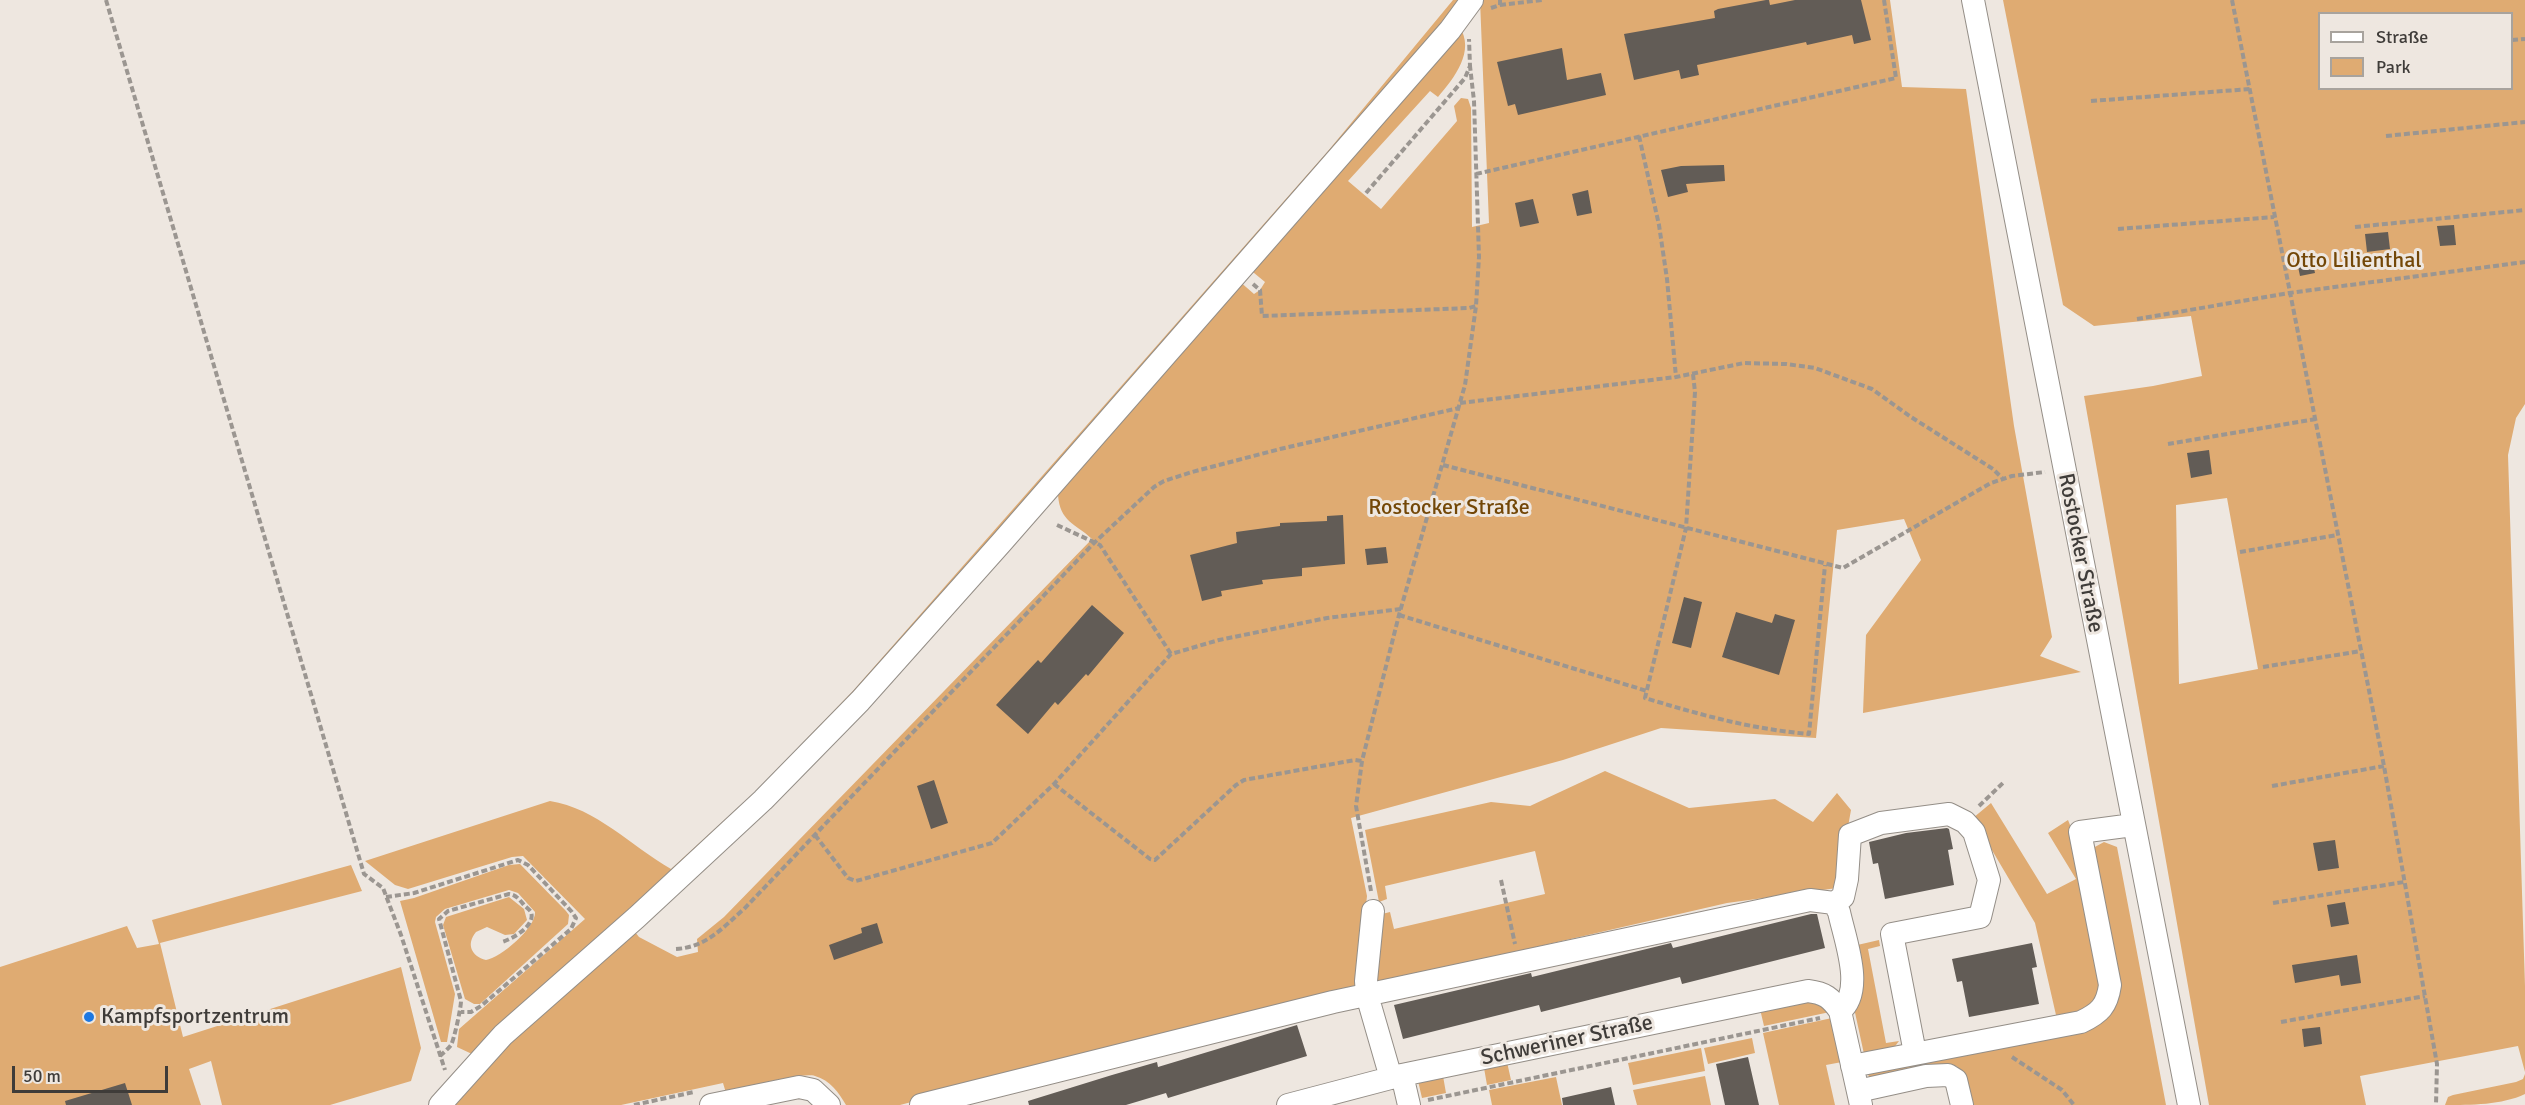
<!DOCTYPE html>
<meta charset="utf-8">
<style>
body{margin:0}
#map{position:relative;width:2525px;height:1105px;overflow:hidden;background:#eee7e0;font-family:Signika,sans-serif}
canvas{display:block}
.legend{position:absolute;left:2318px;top:12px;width:195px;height:78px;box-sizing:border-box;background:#eee7e0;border:2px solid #a8a39d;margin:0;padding:8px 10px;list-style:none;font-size:18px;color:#3f3c39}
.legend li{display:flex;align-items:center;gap:12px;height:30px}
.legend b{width:30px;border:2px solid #a8a39d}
.scale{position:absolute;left:12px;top:1066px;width:156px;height:27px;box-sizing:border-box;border:3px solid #3f3c39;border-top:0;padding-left:8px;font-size:18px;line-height:21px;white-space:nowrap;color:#3f3c39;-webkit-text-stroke:4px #eee7e0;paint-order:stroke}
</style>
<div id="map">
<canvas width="2525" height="1105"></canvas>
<ul class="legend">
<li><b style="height:8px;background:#fff"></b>Straße</li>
<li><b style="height:16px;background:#dfab72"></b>Park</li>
</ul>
<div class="scale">50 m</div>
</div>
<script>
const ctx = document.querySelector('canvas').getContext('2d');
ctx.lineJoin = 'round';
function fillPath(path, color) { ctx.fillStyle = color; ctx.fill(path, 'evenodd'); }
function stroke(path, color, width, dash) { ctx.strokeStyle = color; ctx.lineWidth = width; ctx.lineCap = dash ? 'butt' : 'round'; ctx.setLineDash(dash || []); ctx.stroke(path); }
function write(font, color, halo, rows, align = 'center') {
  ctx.font = font + ' Signika,sans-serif'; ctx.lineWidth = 6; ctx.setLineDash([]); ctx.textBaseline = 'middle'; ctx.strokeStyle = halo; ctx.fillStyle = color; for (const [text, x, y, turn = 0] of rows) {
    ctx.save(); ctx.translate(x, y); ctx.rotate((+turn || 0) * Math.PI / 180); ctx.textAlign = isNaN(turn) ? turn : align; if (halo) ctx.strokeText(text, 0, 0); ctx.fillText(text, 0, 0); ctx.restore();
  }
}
const green = new Path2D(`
 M1453 0H1466L1332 157 759 798 472 1054 457 1047 459 1029 585 919 523 856 512 857 408 889 395 885 365 861 550 801C596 808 631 846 671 869L756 791 852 692 1328 151Z
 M1480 0H1890L1902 87 1966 89 2014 426 2052 637 2040 656 2081 672 1863 713 1866 635 1921 560 1904 519 1837 530 1816 738 1661 728 1563 760 1351 818 1367 896 1357 985 900 1105H846C839 1093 830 1080 815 1076 799 1072 745 1088 726 1093L723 1083 621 1105H447L484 1059 631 927 639 937 677 957 698 952 697 939 724 917 1092 539C1075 523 1060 522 1058 495L1238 280 1254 294 1260 290 1265 282 1248 268 1459 26C1476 51 1454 78 1438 97L1430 91 1348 181 1381 209 1457 121 1454 106 1461 98 1468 99 1471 108 1472 227 1489 223Z
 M2003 0H2525V404L2516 418 2508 455 2525 986V1072L2518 1046 2360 1076 2366 1105H2209L2084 396 2153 386 2202 376 2191 316 2094 326 2063 305ZM2320 14H2512V88H2320ZM2227 498 2258 669 2179 684 2176 505Z
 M1605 771 1689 808 1775 799 1813 822 1837 793 1851 810 1837 888 1727 903 1375 984 1378 915 1390 912 1394 929 1545 894 1535 851 1385 886 1387 899 1379 902 1365 830 1491 802 1530 806Z
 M1991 803 2047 894 2076 879 2048 833 2068 820 2074 835 2101 984C2094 1013 2083 1012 2056 1015L2035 923 1973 818Z
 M2104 842 2117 847 2166 1105H1966L1957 1066 1876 1082 1870 1079 1867 1072 2103 1018 2093 848Z
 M520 864 566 911 569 915 568 924 480 1004H474L465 999 462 989 443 925 446 917 509 897 524 909 527 920 514 934 505 935 487 927 476 932C466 944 471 956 486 960 500 958 536 928 535 912L518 893 509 890 445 909 436 917 435 922 455 994 447 1042H441L400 901 414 898 509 865Z
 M351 865 362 891 160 943 183 1037 401 967 421 1048 411 1081 330 1105H222L211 1061 189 1069 201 1105H0V967L127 926 137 948 159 944 152 920Z
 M1879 940 1880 946 1868 949 1886 1043 1899 1041 1893 1049 1864 1054 1854 1008 1853 946Z
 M1813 1000 1830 1012 1764 1026 1760 1009Z
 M1832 1018 1842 1062 1826 1065 1835 1105H1779L1763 1033Z
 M1752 1038 1755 1053 1708 1064 1704 1048Z
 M1701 1048 1705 1071 1633 1085 1628 1063Z
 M1507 1062 1511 1080 1487 1085 1484 1068Z
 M2525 1074V1094C2502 1105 2471 1105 2445 1105L2448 1097 2453 1095 2516 1082 2523 1079Z
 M1443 1076 1446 1093 1422 1098 1418 1081Z
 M1705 1076 1711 1105H1637L1633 1090Z
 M1556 1077 1562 1105H1492L1489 1090Z`);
const building = new Path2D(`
 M1766 0H1769L1770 5 1795 0H1861L1871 40 1854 44 1852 35 1807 45 1806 42 1697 65 1699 75 1681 79 1679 70 1634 80 1624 34 1715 18 1714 11 1718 9Z
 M1562 48 1567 80 1601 73 1606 95 1518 115 1515 104 1508 106 1497 62Z
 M1724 165 1725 181 1686 184 1688 192 1668 197 1661 170 1681 166Z
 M1588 190 1592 213 1577 216 1572 194Z
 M1533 199 1539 223 1520 227 1515 203Z
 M2454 225 2456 245 2440 246 2437 226Z
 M2388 232 2390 249 2367 252 2365 234Z
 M2311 254 2315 273 2300 276 2296 257Z
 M2209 450 2212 474 2191 478 2187 453Z
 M1343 515 1345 564 1302 568V576L1262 580 1263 584 1221 591 1222 596 1202 601 1190 555 1237 543 1236 532 1280 526V523L1327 521V516Z
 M1386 547 1388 563 1367 565 1365 549Z
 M1684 597 1702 602 1691 648 1672 643Z
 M1092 605 1124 633 1088 676 1086 674 1058 705 1055 702 1028 734 996 705 1038 660 1041 663Z
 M1736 612 1772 623 1775 614 1795 620 1779 675 1722 657Z
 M934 780 948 823 931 829 917 786Z
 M1947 828 1949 829 1953 849 1948 850 1954 885 1885 899 1878 863 1873 864 1869 842 1906 833Z
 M2335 840 2339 868 2318 871 2313 843Z
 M2345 902 2349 924 2331 927 2327 905Z
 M1811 914H1817L1825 948 1682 984 1680 977 1541 1012 1539 1005 1403 1039 1394 1005 1531 973 1532 977 1671 943 1673 948Z
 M877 923 883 943 834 960 829 945 862 933 861 928Z
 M2032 943 2037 967 2032 968 2039 1004 1969 1017 1962 981 1957 982 1952 959Z
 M2357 955 2361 983 2341 986 2339 975 2295 983 2292 965Z
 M1297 1025 1307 1056 1214 1084 1168 1098 1166 1093 1126 1105H1029L1028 1101 1112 1075 1157 1062 1158 1067Z
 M2320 1027 2322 1044 2304 1047 2302 1029Z
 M1748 1057 1759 1105H1725L1716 1064Z
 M125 1083 132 1105H66L65 1101Z
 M1611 1087 1615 1105H1563L1562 1098Z`);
const path = new Path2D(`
 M106 0 364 874 383 888 401 935 445 1070
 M2232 0 2384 766 2437 1064 2436 1105
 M1500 5 1542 0
 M1491 8 1500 5V0
 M2512 40 2525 39
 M2091 101 2250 89
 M1639 136 1659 225 1667 279 1676 377
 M2386 136 2525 122
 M1476 174 1896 78 1884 0
 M1366 193 1465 78 1470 66 1469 39
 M2355 227 2525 210
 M2118 229 2274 217
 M1253 284 1260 290 1262 316 1469 308 1476 306
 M2137 319 2289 293 2525 262
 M1693 374 1695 392 1686 528 1645 698C1701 715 1751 729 1809 734L1825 565
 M1460 403 1676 377 1744 363 1786 364 1815 368 1872 389 1911 417 1993 469 2003 479
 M2168 444 2316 419
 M1443 465 1843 568 1991 483 2012 476 2045 472
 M1057 525 1100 545 1171 654
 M2240 552 2337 535
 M1399 615 1647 691
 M2263 667 2361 651
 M1054 784 1150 859 1155 860 1236 785 1244 780 1355 760 1362 761
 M2272 786 2384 766
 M1979 806 2004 782
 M815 835 848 878 856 881 992 843 1054 784 1171 654 1219 640 1327 618 1401 609
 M1501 880 1515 944
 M1371 891 1356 806 1362 761 1399 615 1465 385 1476 306 1479 257 1474 101 1470 66
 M386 897 414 893 518 860 528 865 572 912 576 918 571 929 481 1006 471 1012H461
 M2273 903 2404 882
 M676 949C707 947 722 928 744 909L1093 544 1154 487 1164 481 1192 472 1280 449 1459 408
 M2281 1022 2425 996
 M440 1056C443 1053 448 1049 451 1045 454 1040 461 1008 461 1001L439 919 448 911 509 894C516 895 519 899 524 905 526 907 529 909 531 912 536 926 512 939 502 942
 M2012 1057 2062 1090 2074 1105
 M1428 1100 1820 1018
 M634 1105 694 1092`);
const minor = new Path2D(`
 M1973 0 2189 1105
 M1834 903 1843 897 1847 879 1850 835 1881 823 1949 814 1965 822 1974 832 1989 880 1980 917 1892 934 1915 1053
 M1373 911 1366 981 1367 995 1391 1078
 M1852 1066 2081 1022C2100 1013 2107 1006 2110 985L2080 832 2133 825
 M1402 1075 1409 1105
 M1858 1091 1926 1076 1948 1075 1956 1080 1962 1105
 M440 1105 503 1035 637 917 763 800 860 701 1001 543 1450 30 1472 0
 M711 1105 799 1087 813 1090 829 1105
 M921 1105 1333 1002 1810 900 1834 903 1839 912C1845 940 1865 991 1840 1011
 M1288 1105 1402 1075 1808 991C1825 993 1831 998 1840 1011L1861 1105`);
const markers = [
 [89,1017,6,"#1e78e1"]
];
const parkNames = [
 ["Otto Lilienthal",2354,261],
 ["Rostocker Straße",1449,508]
];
const streetNames = [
 ["Rostocker Straße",2080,553,79],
 ["Schweriner Straße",1567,1041,-12]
];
const poiNames = [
 ["Kampfsportzentrum",101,1017]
];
fillPath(green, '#dfab72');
fillPath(building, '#625c56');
stroke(minor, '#948e87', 24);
stroke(path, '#9b9691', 4, [6, 3]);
stroke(minor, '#fff', 22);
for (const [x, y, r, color] of markers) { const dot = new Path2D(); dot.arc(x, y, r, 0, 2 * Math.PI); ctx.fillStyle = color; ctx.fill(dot); stroke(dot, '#eee7e0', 2); }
write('22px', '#734707', '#eee7e0', parkNames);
write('22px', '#3f3c39', '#eee7e0', streetNames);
write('22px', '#3f3c39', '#eee7e0', poiNames, 'left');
</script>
